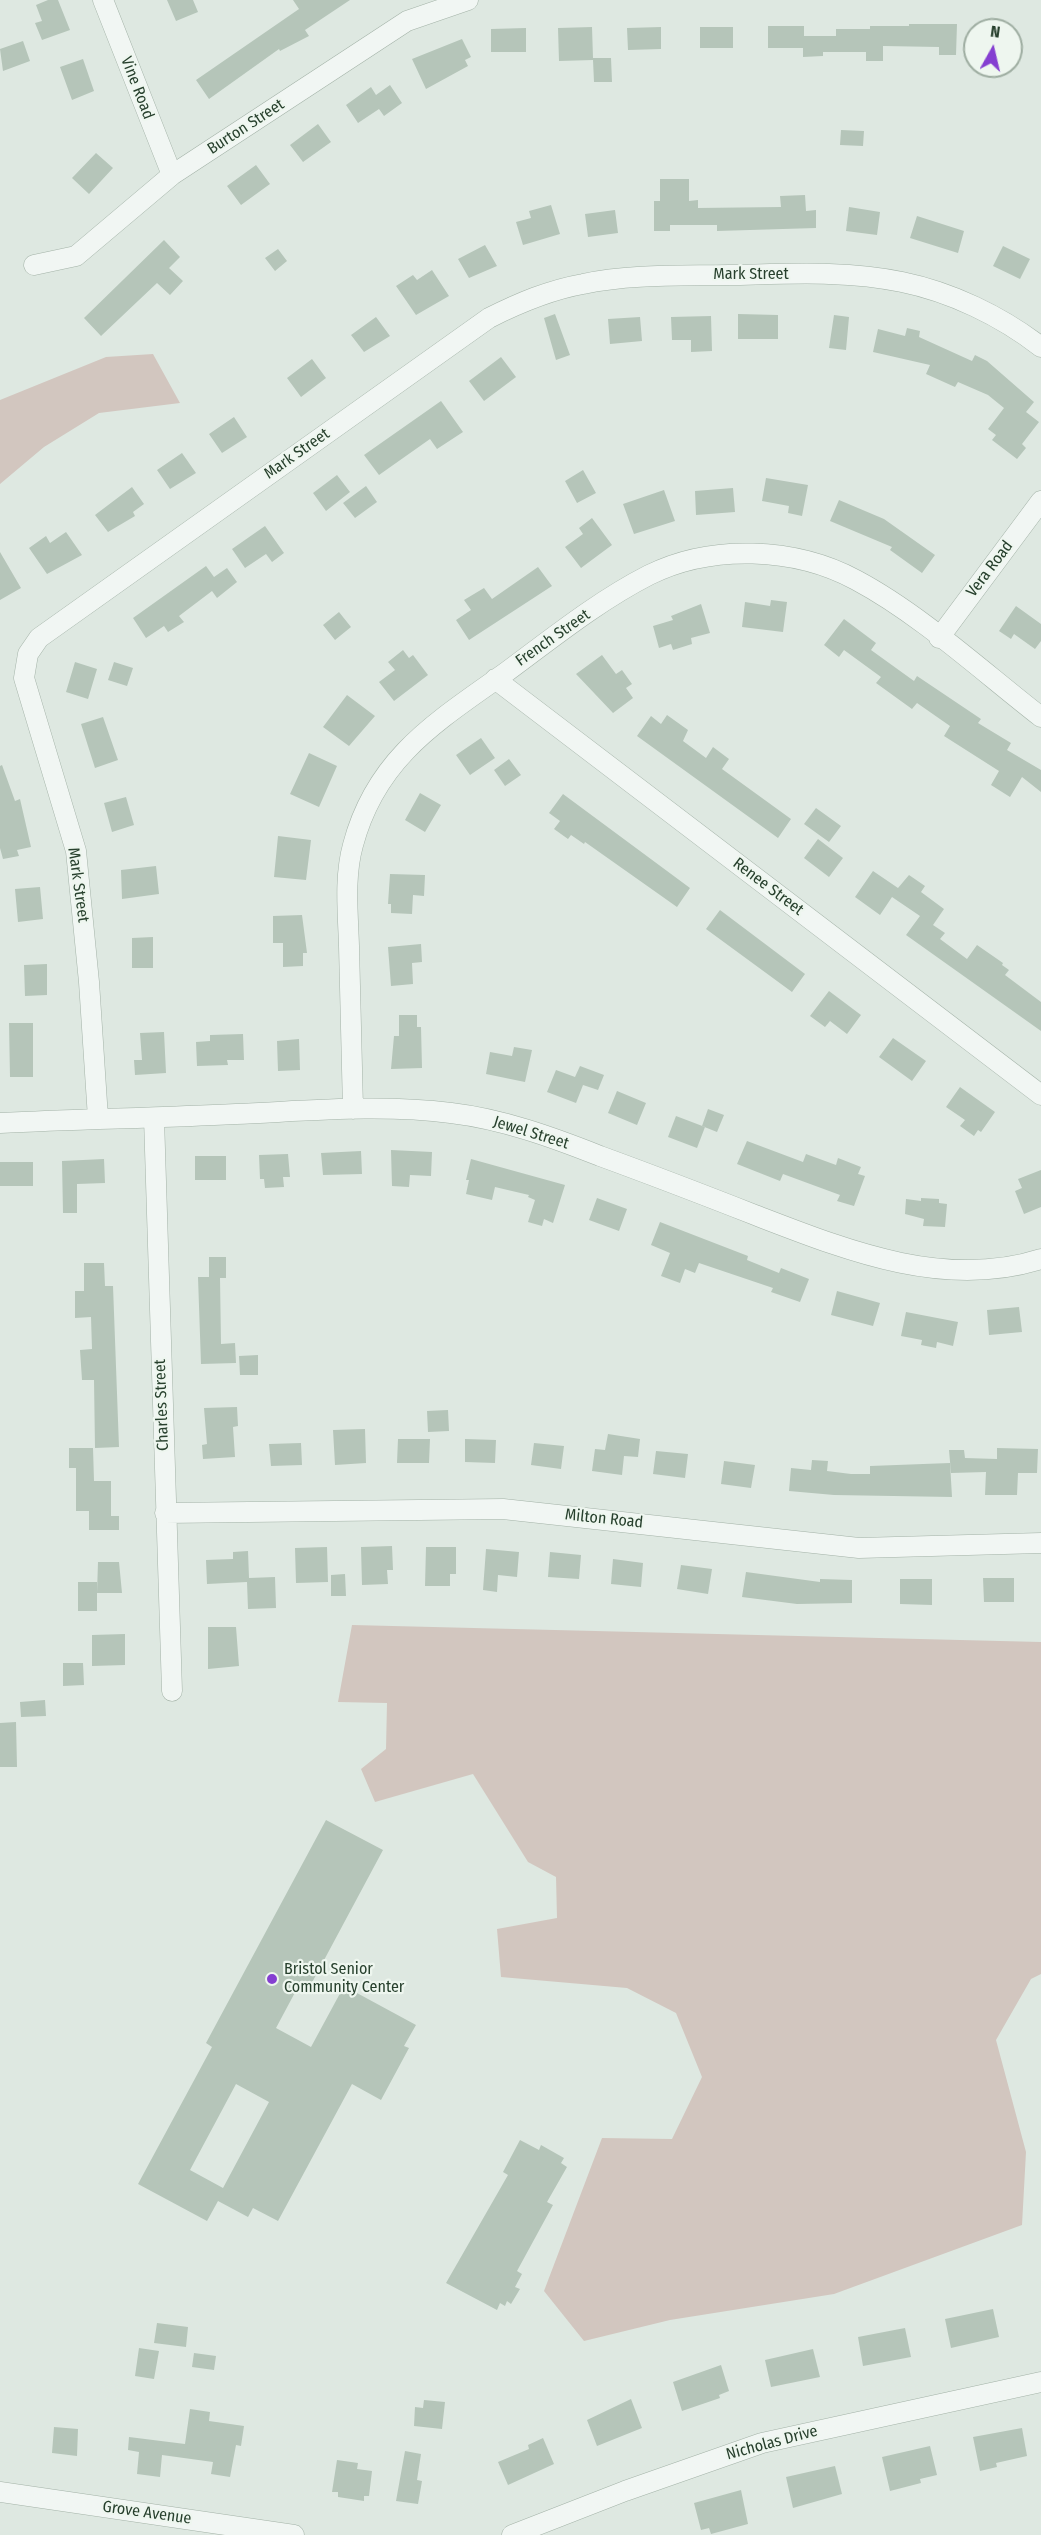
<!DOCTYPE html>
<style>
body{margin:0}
#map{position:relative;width:1041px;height:2535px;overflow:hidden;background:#dee8e1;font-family:"Fira Sans Condensed",sans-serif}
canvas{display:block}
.north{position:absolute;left:963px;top:18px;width:60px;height:60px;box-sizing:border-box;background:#eef6ef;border:2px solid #9eada1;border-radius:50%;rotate:8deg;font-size:16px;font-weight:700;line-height:24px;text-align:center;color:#27402d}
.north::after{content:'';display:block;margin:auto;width:21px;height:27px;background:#853fd1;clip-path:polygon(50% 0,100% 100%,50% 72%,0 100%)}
</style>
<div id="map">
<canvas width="1041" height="2535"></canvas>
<div class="north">N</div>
</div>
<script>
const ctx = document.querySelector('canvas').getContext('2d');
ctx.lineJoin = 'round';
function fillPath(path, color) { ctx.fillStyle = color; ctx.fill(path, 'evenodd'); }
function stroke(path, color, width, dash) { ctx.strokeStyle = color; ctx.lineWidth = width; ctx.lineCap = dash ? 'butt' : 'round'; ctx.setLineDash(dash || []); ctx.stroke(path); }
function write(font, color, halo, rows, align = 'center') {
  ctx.font = font + ' "Fira Sans Condensed",sans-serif'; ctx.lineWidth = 4.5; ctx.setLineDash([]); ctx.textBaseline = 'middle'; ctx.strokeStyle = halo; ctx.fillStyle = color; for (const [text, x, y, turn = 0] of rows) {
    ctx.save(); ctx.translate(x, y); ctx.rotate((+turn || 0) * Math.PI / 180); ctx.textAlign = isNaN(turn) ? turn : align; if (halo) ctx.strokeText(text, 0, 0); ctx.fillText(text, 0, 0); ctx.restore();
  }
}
const green = new Path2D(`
 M153 354 180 403 99 413 44 447 0 484V400L106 357Z
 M352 1625 1041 1642V1974L1031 1979 996 2040 1026 2152 1022 2225 834 2294 670 2320 584 2341 544 2291 602 2138 672 2139 702 2077 676 2013 627 1988 501 1977 497 1929 557 1918 556 1877 528 1862 473 1774 375 1802 361 1769 386 1749 387 1703 338 1702Z`);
const building = new Path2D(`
 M48 0H58L70 30 42 40 35 23 42 21 36 5Z
 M167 0H193L198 12 176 21Z
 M293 0H350L305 30 309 36 280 51 279 49 209 99 196 80 299 9Z
 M909 24H957L956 55H939V47L883 46V61H866V52H823V56L803 57V48H768V26H804V36H836V29H870V26H909Z
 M592 27 593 58H611L612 82H594L593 60 559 61 558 28Z
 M661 27V49L628 50 627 28Z
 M700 27H733V48H700Z
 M526 28V52H491V29Z
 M462 39 471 57 465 60 468 66 426 89 412 59Z
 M23 41 30 61 3 71 0 49Z
 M83 59 94 91 72 100 60 67Z
 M390 85 402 103 384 116 379 109 358 123 346 105 371 87 376 95Z
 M318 124 331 142 303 162 290 145Z
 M841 130 864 131 863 146 840 145Z
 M96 153 113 168 89 194 72 178Z
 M256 165 270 184 241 205 227 186Z
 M660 179H689V201L698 200V208L781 207 780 196 805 195 806 211 816 210V228L717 231V225H670V231H654V201H660Z
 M551 205 560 234 523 245 516 222 531 218 529 211Z
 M849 207 880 212 877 235 846 231Z
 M615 210 618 233 588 237 585 214Z
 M917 216 964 231 958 253 910 238Z
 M164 240 180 257 169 268 183 281 170 295 157 283 101 336 84 318Z
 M485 245 497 266 469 278 458 259Z
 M1003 246 1030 259 1020 279 993 266Z
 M278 249 287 261 275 271 265 258Z
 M432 270 449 296 416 315 396 286 413 275 417 280Z
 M555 314 570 355 556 360 544 318Z
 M738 314 778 315V339H738Z
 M834 315 849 317 846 350 829 348Z
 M711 316 712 351 691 352V340H672L671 317Z
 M376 317 390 336 364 352 351 335Z
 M640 317 642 341 610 344 608 319Z
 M907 328 920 331 919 337 972 361 975 355 987 361 1034 402 1026 412 1039 422 1022 444 1026 448 1017 459 992 440 996 435 988 429 1004 408 988 395 958 382 955 387 926 374 930 365 873 352 878 329 905 336Z
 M501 357 516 377 484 401 469 381Z
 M312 359 326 378 301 397 287 378Z
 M441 401 463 432 437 449 430 439 379 475 364 455Z
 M234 417 247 437 222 453 209 434Z
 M182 453 196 473 170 489 157 470Z
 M583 470 596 493 577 503 565 481Z
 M337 475 350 492 326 511 313 493Z
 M766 478 808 485 802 516 788 513 789 506 762 501Z
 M366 486 377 502 355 518 343 503Z
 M132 487 144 504 133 512 135 516 108 532 95 515Z
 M733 488 735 512 696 515 695 491Z
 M664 490 675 521 634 534 623 504Z
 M839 500 884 519 935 555 922 573 890 550 892 547 830 521Z
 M592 518 612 545 581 568 565 547 583 534 579 528Z
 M265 526 284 553 272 562 266 554 245 568 232 549Z
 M66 532 82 555 47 574 29 548 46 536 50 543Z
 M0 552 21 588 0 600Z
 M206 566 214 577 227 568 237 582 217 598 212 591 179 616 184 622 168 632 164 626 146 638 133 618Z
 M538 567 552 586 469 640 456 620 471 610 464 600 484 588 492 599Z
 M771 600 787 602 783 632 742 627 745 602 770 606Z
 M701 604 710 633 691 638 692 644 673 650 671 644 659 648 653 626 673 620 671 616Z
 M1016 606 1041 624V641L1035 649 1014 634 1011 639 999 631Z
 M339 612 351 627 335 640 323 625Z
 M844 619 876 643 871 650 914 681 917 676 981 719 978 723 1011 743 1007 750 1041 770V792L1022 777 1010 797 991 785 999 771 944 736 950 726 917 703 912 709 876 683 881 677 844 650 839 657 824 645Z
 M403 650 409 658 413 655 428 675 394 701 379 682 395 670 388 662Z
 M602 655 616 674 622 670 632 684 626 688 633 698 613 713 576 674Z
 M75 662 97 669 88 699 66 692Z
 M114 662 133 668 127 686 108 680Z
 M347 695 375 716 349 746 323 727Z
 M667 715 688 730 683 741 706 758 713 747 729 759 722 769 791 819 778 838 637 736 651 716 661 724Z
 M103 717 118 760 95 768 81 724Z
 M481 738 495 758 470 775 456 755Z
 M309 753 337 766 319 807 290 794Z
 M509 759 521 775 505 786 494 770Z
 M2 765 15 801 20 799 31 847 17 850 19 856 3 859 0 848V766Z
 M420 793 441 805 425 832 405 820Z
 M563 794 690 888 677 907 585 842 584 844 571 835 568 839 554 829 560 821 549 813Z
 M126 797 134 825 112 832 104 803Z
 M816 808 841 826 829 842 804 824Z
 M278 836 311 840 306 880 274 877Z
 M818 839 843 858 829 877 804 858Z
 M156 866 159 894 122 899 121 870Z
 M873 871 898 888 909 875 925 886 921 892 944 909 933 925 945 933 940 939 967 959 977 945 1003 963 1002 965 1009 970 1005 975 1041 1002V1031L906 935 920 916 892 897 880 915 855 897Z
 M390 874 425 875 424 896 413 895 412 914 391 913V904H388Z
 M40 887 43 919 18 922 15 889Z
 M720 910 805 974 792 992 706 929Z
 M302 915 307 953H303V966L283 967V943H273V916Z
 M153 937V968H132V938Z
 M421 944 422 962 412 963 413 984 391 986 388 947Z
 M47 964V995L25 996 24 965Z
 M829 991 861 1015 847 1034 830 1021 825 1027 810 1016Z
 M399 1015H417V1027H421L422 1068 391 1069 394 1036H399Z
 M9 1023H33V1077H10Z
 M164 1032 166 1073 135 1075 134 1060H142L140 1033Z
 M243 1034 244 1060H227L228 1065 197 1066 196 1042 210 1041V1035Z
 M893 1038 926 1061 912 1081 879 1057Z
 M299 1039 300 1070 278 1071 277 1041Z
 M514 1047 532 1050 525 1082 486 1074 490 1052 512 1056Z
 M580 1066 604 1075 598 1090 583 1085 576 1103 547 1092 556 1070 575 1077Z
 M960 1087 995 1112 981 1132 978 1130 974 1136 960 1126 965 1120 946 1107Z
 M617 1091 646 1103 637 1125 608 1113Z
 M708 1109 724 1115 717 1132 702 1126Z
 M676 1116 705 1127 697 1148 668 1137Z
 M747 1141 803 1162 806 1154 836 1165 838 1158 861 1167 858 1174 865 1176 854 1206 837 1201 840 1195 783 1174 780 1181 737 1164Z
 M391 1150 432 1152 431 1176 410 1175 409 1187 392 1186Z
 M361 1151 362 1174 323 1175 321 1153Z
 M288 1154 290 1177H283L284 1187 265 1188 264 1179H260L259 1155Z
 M195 1156H226V1180H195Z
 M104 1159 105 1183 77 1184V1213H63L62 1161Z
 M471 1159 565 1185 553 1223 544 1219 542 1226 528 1222 535 1200 528 1197 529 1195 495 1187 492 1200 466 1194 469 1180H466Z
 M0 1162H33V1186H0Z
 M1041 1170V1207L1024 1214 1015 1191 1022 1188 1018 1179Z
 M597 1198 627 1209 619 1231 589 1220Z
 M921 1198 939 1199V1203L947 1204 945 1227 923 1226 924 1219 905 1214 906 1199 921 1201Z
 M660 1222 748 1256 747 1260 779 1273 781 1268 809 1279 800 1302 771 1292 773 1288 699 1263 695 1273 685 1269 680 1283 661 1276 670 1253 651 1245Z
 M209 1257H226V1278H220L221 1344 235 1343 236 1363 201 1364 198 1277H209Z
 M84 1263H104L105 1286H113L119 1447 95 1448 94 1380H82L80 1350 92 1349 91 1317 75 1318V1291H84Z
 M837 1291 880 1303 873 1326 831 1315Z
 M1019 1307 1022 1332 989 1335 987 1310Z
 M906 1312 958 1322 953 1346 937 1342 936 1348 921 1345 922 1340 901 1336Z
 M258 1355V1375H240L239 1356Z
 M237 1407 238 1426 233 1427 235 1457 203 1459 202 1445 207 1444 204 1408Z
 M448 1410 449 1431 428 1432 427 1411Z
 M365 1429 366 1463 335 1465 333 1430Z
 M608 1434 640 1439 638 1457 624 1456 622 1475 592 1471 595 1449 605 1450Z
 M398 1439H430L429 1463H397Z
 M465 1439 496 1440 495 1463 465 1462Z
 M301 1443 302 1465 271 1466 269 1444Z
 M534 1443 564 1446 561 1469 531 1465Z
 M69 1448H93L94 1481H111V1516H119V1530H89V1511H76V1468H69Z
 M997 1448 1038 1449 1037 1473H1018L1017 1495H985L986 1472 951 1473 949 1450H964L965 1458 997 1459Z
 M656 1451 688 1454 685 1478 653 1474Z
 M812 1460 828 1461 827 1471 851 1474H870V1466L950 1463 952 1497 834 1495 789 1491 791 1468 811 1470Z
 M724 1461 755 1465 751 1488 721 1484Z
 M392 1546 393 1570H387L388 1584 362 1585 361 1547Z
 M327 1547 328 1582 296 1583 295 1548Z
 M426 1547H456V1574H450V1586H425Z
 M486 1549 519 1552 517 1577 498 1575 497 1592 483 1590Z
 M248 1551 249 1578 275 1577 276 1608 248 1609 247 1582 207 1584 206 1560 233 1559V1552Z
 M550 1552 581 1555 579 1579 548 1577Z
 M613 1559 643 1563 641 1587 611 1584Z
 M98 1562H119L122 1593H97Z
 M681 1565 712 1569 708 1594 677 1589Z
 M746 1572 820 1582V1579L852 1580V1603L797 1604 742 1597Z
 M345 1574 346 1596H331V1575Z
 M983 1578H1014V1602H984Z
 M900 1579H932V1605L900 1604Z
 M78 1582H97V1611H78Z
 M208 1627H236L239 1666 208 1669Z
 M125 1634V1665L92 1666V1635Z
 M63 1663H83L84 1685 63 1686Z
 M45 1700 46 1716 21 1717 20 1702Z
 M16 1722 17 1767H0V1723Z
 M326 1820 383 1850 308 1990 299 1985 276 2028 311 2047 344 1986 416 2025 404 2046 409 2048 381 2100 352 2084 278 2221 253 2208 248 2217 218 2201 207 2221 138 2184 212 2047 206 2043ZM236 2084 269 2102 223 2188 190 2170Z
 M520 2140 539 2150 541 2145 564 2158 561 2163 567 2167 547 2202 553 2205 517 2271 522 2274 515 2287 520 2289 511 2304 507 2301 505 2306 500 2303 497 2310 446 2283 508 2175 503 2172Z
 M993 2309 999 2337 951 2348 945 2319Z
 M157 2323 188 2327 186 2347 154 2343Z
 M905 2328 911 2357 863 2366 858 2337Z
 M139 2348 159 2351 154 2379 135 2376Z
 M813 2349 820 2377 771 2387 765 2360Z
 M194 2353 216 2356 214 2370 192 2367Z
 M721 2365 729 2391 719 2395 720 2398 682 2411 673 2382Z
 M631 2399 642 2428 597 2446 587 2420Z
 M424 2400 445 2402 442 2429 414 2426 415 2407 423 2408Z
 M190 2409 210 2412 209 2421 244 2426 241 2446 236 2445 230 2477 211 2474 213 2462 162 2455 160 2477 137 2474 139 2452 128 2450 129 2437 185 2444Z
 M54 2427 78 2429 77 2456 52 2453Z
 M1022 2428 1027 2456 996 2463 997 2467 980 2471 973 2437Z
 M543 2438 554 2464 508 2485 498 2462 529 2449 528 2445Z
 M930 2446 937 2475 920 2479 921 2483 890 2491 882 2457Z
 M405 2451 421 2454 417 2480 422 2481 418 2504 396 2501Z
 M337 2460 358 2463 357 2469 372 2471 369 2496H364V2501L338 2497V2492H332Z
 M835 2466 842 2494 793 2508 786 2477Z
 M741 2490 748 2524 711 2534 709 2528 701 2530 694 2503Z`);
const minor = new Path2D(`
 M103 0 172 175
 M34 265 76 256 172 175 407 21 468 0
 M939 638 1041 501
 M495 679 1041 1095
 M353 1109C352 1055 350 1000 349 946 348 913 344 877 353 845 376 758 436 722 505 673 551 639 598 601 649 575 711 544 795 547 856 580 920 614 983 672 1041 717
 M98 1118 89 982 76 851 24 678 28 654 39 638 489 318C519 303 549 290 583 284 630 274 680 276 729 275 786 274 845 270 902 282 951 292 1001 316 1041 347
 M154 1118 172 1691
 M0 1123C79 1119 157 1118 236 1114 307 1111 380 1104 451 1113 502 1119 552 1137 600 1156 652 1175 704 1195 755 1215 846 1250 944 1290 1041 1259
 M165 1513 503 1509 859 1548 1041 1543
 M0 2492 294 2535
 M512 2535 625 2491 762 2443 1041 2382`);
const markers = [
 [272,1979,6,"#853fd1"]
];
const streetNames = [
 ["Vine Road",137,88,69],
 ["Burton Street",246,127,-33],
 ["Mark Street",751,275],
 ["Mark Street",297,454,-35],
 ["Vera Road",990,569,-53],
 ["French Street",553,638,-35],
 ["Mark Street",78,885,82],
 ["Renee Street",768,887,37],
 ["Jewel Street",531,1133,17],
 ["Charles Street",162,1405,-92],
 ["Milton Road",604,1519,6],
 ["Nicholas Drive",772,2443,-15],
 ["Grove Avenue",147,2513,8]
];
const poiNames = [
 ["Bristol Senior",284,1970],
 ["Community Center",284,1988]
];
fillPath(green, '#d2c6bf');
fillPath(building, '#b5c5b9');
stroke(minor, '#a3b2a7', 21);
stroke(minor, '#f1f6f3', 20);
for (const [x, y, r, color] of markers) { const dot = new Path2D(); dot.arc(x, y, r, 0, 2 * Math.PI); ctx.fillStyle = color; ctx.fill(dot); stroke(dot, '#eef6ef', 2); }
write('16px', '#27402d', '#eef6ef', streetNames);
write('16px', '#27402d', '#eef6ef', poiNames, 'left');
</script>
